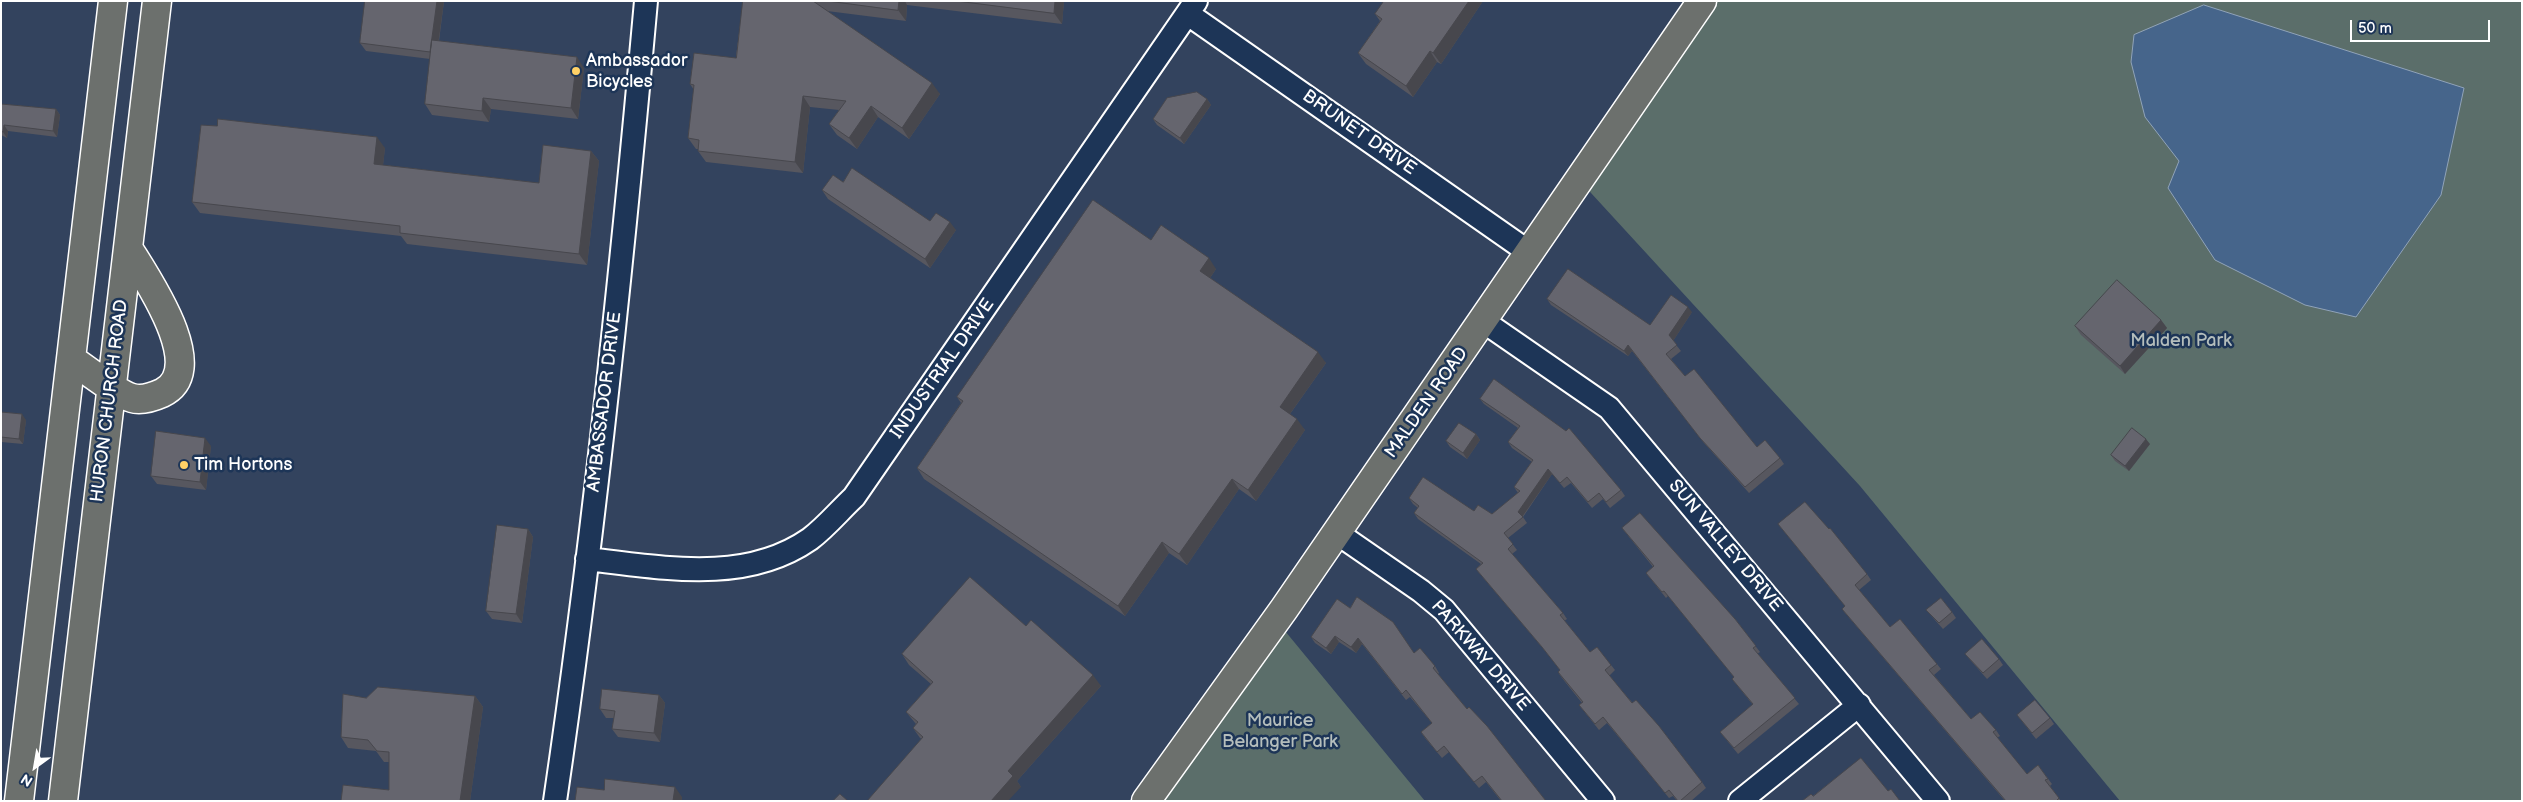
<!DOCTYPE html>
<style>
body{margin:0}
#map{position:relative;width:2523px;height:802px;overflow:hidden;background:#33435e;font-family:"Balsamiq Sans",sans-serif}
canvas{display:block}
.frame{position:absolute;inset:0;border:2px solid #fff;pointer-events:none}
.north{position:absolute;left:10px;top:742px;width:50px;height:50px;-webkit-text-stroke:4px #1d3557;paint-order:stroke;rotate:212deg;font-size:14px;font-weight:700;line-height:20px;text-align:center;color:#fff}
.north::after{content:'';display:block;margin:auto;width:18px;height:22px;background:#fff;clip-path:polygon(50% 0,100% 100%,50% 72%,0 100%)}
.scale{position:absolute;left:2350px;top:20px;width:140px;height:22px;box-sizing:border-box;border:2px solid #fff;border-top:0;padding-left:6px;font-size:15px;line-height:18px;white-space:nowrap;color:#fff;-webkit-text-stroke:4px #1d3557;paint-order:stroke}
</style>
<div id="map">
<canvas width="2523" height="802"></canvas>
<div class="frame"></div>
<div class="north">N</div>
<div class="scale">50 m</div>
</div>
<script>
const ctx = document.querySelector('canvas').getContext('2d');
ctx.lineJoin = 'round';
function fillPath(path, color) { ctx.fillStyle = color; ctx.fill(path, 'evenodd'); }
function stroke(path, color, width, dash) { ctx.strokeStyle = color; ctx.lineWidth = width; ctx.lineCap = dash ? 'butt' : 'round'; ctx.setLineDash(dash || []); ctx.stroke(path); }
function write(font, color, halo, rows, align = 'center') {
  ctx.font = font + ' "Balsamiq Sans",sans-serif'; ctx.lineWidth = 5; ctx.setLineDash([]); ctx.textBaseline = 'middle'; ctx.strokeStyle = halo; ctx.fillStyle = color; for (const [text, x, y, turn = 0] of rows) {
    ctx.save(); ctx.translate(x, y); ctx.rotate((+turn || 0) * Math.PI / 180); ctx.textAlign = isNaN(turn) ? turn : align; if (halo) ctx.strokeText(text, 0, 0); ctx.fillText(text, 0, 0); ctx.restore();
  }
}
const green = new Path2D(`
 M1703 1H2522V801H2120L1860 486 1580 181Z
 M1276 620 1425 801H1145Z`);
const water = new Path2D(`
 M2204 5 2464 88 2441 195 2356 317 2305 305 2215 260 2168 188 2179 161 2145 117 2131 62 2134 35Z`);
const minor = new Path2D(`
 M1188 14 1530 253
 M1483 321 1609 408 1938 801
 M1337 533 1421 591 1444 610 1603 801
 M587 559C660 567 744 585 810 539 826 527 840 510 854 497L1196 1
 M555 801C594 536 622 268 646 1
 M1740 801 1859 705`);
const major = new Path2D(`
 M1146 801 1284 609 1702 1`);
const highway = new Path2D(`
 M71 359C84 368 119 395 132 398 142 401 153 397 162 393 211 370 145 276 128 248
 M19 801 113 1
 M63 801 157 1`);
const wall = new Path2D(`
 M365 1H444L439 41 584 68 578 119 491 109 489 122 432 115 425 104 430 59 366 51 360 43Z
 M743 1H1064L1062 24 907 5 906 21 827 11 940 94 909 139 878 117 857 149 837 135 829 124 839 110 810 107 803 173 706 162 698 151V149H696L688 138 694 90 690 84 736 58Z
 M1483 1 1441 64 1437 62 1413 97 1366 64 1358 53 1380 21 1375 14Z
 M1207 99 1211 105 1184 144 1157 125 1153 119Z
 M1 104 56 109 60 115 57 137 8 131 7 138 1 135Z
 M385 148 383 165 539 183 591 151 599 161 587 265 407 244 401 236 200 213 192 202Z
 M843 182 930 221 956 230 930 268 828 199 822 190Z
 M1151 240 1216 269 1210 278 1326 363 1290 414 1305 430 1256 501 1239 489 1187 565 1169 553 1125 616 924 479 917 468 961 403 957 397Z
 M1547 299 1650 325 1692 312 1673 341 1681 351 1671 359 1685 376 1757 447 1780 458 1784 464 1749 493 1704 443 1632 351 1628 356 1551 305Z
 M2161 320 2167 328 2125 374 2081 335 2075 326Z
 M1480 399 1621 490 1625 496 1610 508 1603 499 1592 508 1571 483 1564 488 1552 474 1523 517 1527 523 1508 538 1517 550 1512 554 1563 613 1567 619 1564 621 1590 652 1611 665 1615 670 1609 676 1702 782 1706 788 1691 801H1677L1673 796 1669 798 1607 723 1599 730 1579 705 1582 703 1562 678 1558 672 1560 670 1546 652 1480 574 1476 569 1481 564 1418 519 1414 513 1418 508 1413 504 1409 498 1492 514 1518 493 1514 487 1532 462 1512 448 1508 442 1518 428 1484 404Z
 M1 412 26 420 23 444 1 442Z
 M1476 434 1480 440 1467 459 1450 447 1446 441Z
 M2150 444 2129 471 2115 461 2111 455Z
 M211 446 206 490 157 484 151 476Z
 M1778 524 1867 574 1871 580 1859 590 1890 627 1937 664 1941 669 1934 675 1971 719 1996 730 2000 736 1997 738 2027 774 2038 765 2052 784 2050 786 2061 801H2005L1846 614 1842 609 1845 606Z
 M1622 528 1735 619 1760 652 1757 654 1799 704 1738 754 1720 732 1753 705 1732 679 1734 677 1668 596 1666 598 1646 573 1653 567Z
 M528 529 533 537 522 623 492 619 486 611Z
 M1350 608 1414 653 1435 666 1439 673 1438 674 1467 709 1546 801H1501L1486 782 1479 788 1449 752 1442 758 1425 738 1421 732 1432 723 1410 697 1406 700 1362 644 1356 653 1339 642 1331 654 1315 643 1311 637Z
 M1926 610 1952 612 1956 618 1943 629Z
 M1026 626 1101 686 1017 781 1021 787 920 738 913 728 916 724 906 712 931 684 909 665 902 654Z
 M1965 654 1999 659 2003 665 1987 679Z
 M659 695 665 703 660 742 618 737 612 729 614 718H606L600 709Z
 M475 696 483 707 470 801H341L389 790V762H384L376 751 348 748 341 737 366 698Z
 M2017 715 2050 718 2054 724 2036 739Z`);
const shadedWall = new Path2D(`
 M437 1H444L436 60 430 52Z
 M899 1H905L907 5 906 21 898 10Z
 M1055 1H1064L1062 24 1054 13Z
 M1469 1H1483L1441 64 1433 53Z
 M1430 51 1437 62 1413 97 1406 86Z
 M577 57 584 68 578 119 571 108Z
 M932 83 940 94 909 139 902 128Z
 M803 96 810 107 803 173 795 162Z
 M483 98 491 109 489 122 482 111Z
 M1207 99 1211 105 1184 144 1180 138Z
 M871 106 878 117 857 149 849 138Z
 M56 109 60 115 57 137 53 131Z
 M4 125 8 131 7 138 3 132Z
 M377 137 385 148 382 175 374 164Z
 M591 151 599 161 587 265 579 254Z
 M950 222 956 230 930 268 925 259Z
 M1209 258 1216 269 1208 281 1200 271Z
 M1688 307 1692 312 1673 341 1669 335Z
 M2161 320 2167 328 2125 374 2120 366Z
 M1628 345 1632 351 1628 356 1624 351Z
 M1318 352 1326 363 1287 418 1280 407Z
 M22 414 26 420 23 444 19 439Z
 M1297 419 1305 430 1256 501 1248 490Z
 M1476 434 1480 440 1467 459 1463 453Z
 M205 438 211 446 206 490 200 482Z
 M2146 439 2150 444 2129 471 2125 466Z
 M1548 469 1552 474 1522 517 1518 512Z
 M1232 479 1239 489 1187 565 1179 554Z
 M528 529 533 537 522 623 516 614Z
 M1162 542 1169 553 1125 616 1118 606Z
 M1335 636 1339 642 1331 654 1326 648Z
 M1358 638 1362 644 1356 653 1351 647Z
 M1093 675 1101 686 1017 781 1021 787 1008 801H991L1008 771Z
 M659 695 665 703 660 742 654 733Z
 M475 696 483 707 470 801H460Z
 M675 787 682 797V801H673Z`);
const building = new Path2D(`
 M365 1H437L430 52 360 43Z
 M743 1H813L932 83 902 128 871 106 849 138 829 124 846 101 803 96 795 162 698 151 699 140 688 138 694 85 690 84 694 53 736 58Z
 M828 1H899L898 10Z
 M957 1H1055L1054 13Z
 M1384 1H1469L1433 53 1430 51 1406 86 1358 53 1382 19 1375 14Z
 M432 40 577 57 571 108 483 98 482 111 425 104Z
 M1197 92 1207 99 1180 138 1153 119 1167 98Z
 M1 104 56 109 53 131 4 125 3 132 1 131Z
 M218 119 377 137 374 164 539 183 543 145 591 151 579 254 400 233V226L192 202 201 125 217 126Z
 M852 168 930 221 936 213 950 222 925 259 822 190 833 175 843 182Z
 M1093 200 1151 240 1161 225 1209 258 1200 271 1318 352 1280 407 1297 419 1248 490 1232 479 1179 554 1162 542 1118 606 917 468 963 401 957 397Z
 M1568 269 1650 325 1671 295 1688 307 1669 335 1677 345 1666 354 1685 376 1694 369 1757 447 1765 440 1780 458 1745 487 1700 438 1628 345 1624 351 1547 299Z
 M2117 280 2161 320 2120 366 2075 326Z
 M1494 379 1566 431 1569 428 1621 490 1606 502 1599 493 1588 502 1567 477 1560 483 1548 469 1518 512 1523 517 1504 533 1513 544 1508 549 1563 613 1560 615 1590 652 1597 647 1611 665 1605 670 1632 703 1636 700 1659 726 1702 782 1680 801H1678L1669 790 1665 793 1603 717 1595 724 1579 705 1583 702 1558 672 1560 670 1542 647 1476 569 1483 563 1414 513 1419 506 1409 498 1423 477 1474 511 1478 505 1492 514 1520 491 1514 487 1533 460 1508 442 1520 426 1480 399Z
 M1 412 22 414 19 439 1 437Z
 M1459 423 1476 434 1463 453 1446 441Z
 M2132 428 2146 439 2125 466 2111 455Z
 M156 431 205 438 200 482 151 476Z
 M1805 502 1829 529 1830 528 1867 574 1855 585 1890 627 1900 619 1937 664 1929 670 1971 719 1980 712 1996 730 1993 732 2027 774 2038 765 2048 779 2045 780 2059 798 2056 801H2006L1842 609 1845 606 1778 524Z
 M1640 513 1735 619 1756 646 1753 648 1795 698 1734 748 1720 732 1753 704 1732 679 1734 677 1664 591 1662 592 1646 573 1654 566 1622 528Z
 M497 525 528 529 516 614 486 611Z
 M970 577 1026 626 1031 620 1093 675 1008 771 1013 776 991 801H867L923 737 913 728 918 722 906 712 933 682 902 654Z
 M1357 597 1393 622 1414 653 1420 648 1435 666 1433 668 1467 709 1469 707 1487 726 1546 801H1502L1482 776 1474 782 1444 746 1437 752 1421 732 1432 723 1406 690 1402 694 1358 638 1351 647 1335 636 1326 648 1311 637 1337 599 1350 608Z
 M1941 598 1952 612 1939 623 1926 610Z
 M1982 639 1999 659 1983 673 1965 654Z
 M378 687 475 696 460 801H341L343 785 389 790V752L377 751 368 740 341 737 343 694 366 698Z
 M602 689 659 695 654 733 612 729 615 711 600 709Z
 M2035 700 2050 718 2032 733 2017 715Z
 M1861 758 1888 791 1891 789 1900 801H1802L1811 794 1813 796Z
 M605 779 675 787 673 801H575L577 787 604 790Z
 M840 794 848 801H833Z`);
const markers = [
 [576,71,5,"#ffd166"],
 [184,465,5,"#ffd166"]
];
const poiNames = [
 ["Ambassador",586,61],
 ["Bicycles",586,82],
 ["Tim Hortons",194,465]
];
const streetNames = [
 ["BRUNET DRIVE",1359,133,35],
 ["INDUSTRIAL DRIVE",943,369,-55],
 ["HURON CHURCH ROAD",110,401,-83],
 ["AMBASSADOR DRIVE",605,402,-83],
 ["MALDEN ROAD",1427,403,-55],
 ["SUN VALLEY DRIVE",1725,546,50],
 ["PARKWAY DRIVE",1480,656,49]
];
const parkNames = [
 ["Malden Park",2181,341],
 ["Maurice",1280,721],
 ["Belanger Park",1280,742]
];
fillPath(green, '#5b6e6a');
fillPath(water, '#46658b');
stroke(water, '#90a3b9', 1);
stroke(minor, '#fff', 26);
stroke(major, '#fff', 31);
stroke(highway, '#fff', 31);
stroke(minor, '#1d3557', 22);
stroke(major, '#6c706d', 28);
stroke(highway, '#6c706d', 28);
fillPath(wall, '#57575f');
fillPath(shadedWall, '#47474d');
fillPath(building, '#65656e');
stroke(building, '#47474d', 1);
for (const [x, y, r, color] of markers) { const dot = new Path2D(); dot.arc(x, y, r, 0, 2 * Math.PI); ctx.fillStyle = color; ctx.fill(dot); stroke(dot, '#1d3557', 2); }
write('18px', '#fff', '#1d3557', poiNames, 'left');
write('18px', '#fff', '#1d3557', streetNames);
write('18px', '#b5bebc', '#1d3557', parkNames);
</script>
